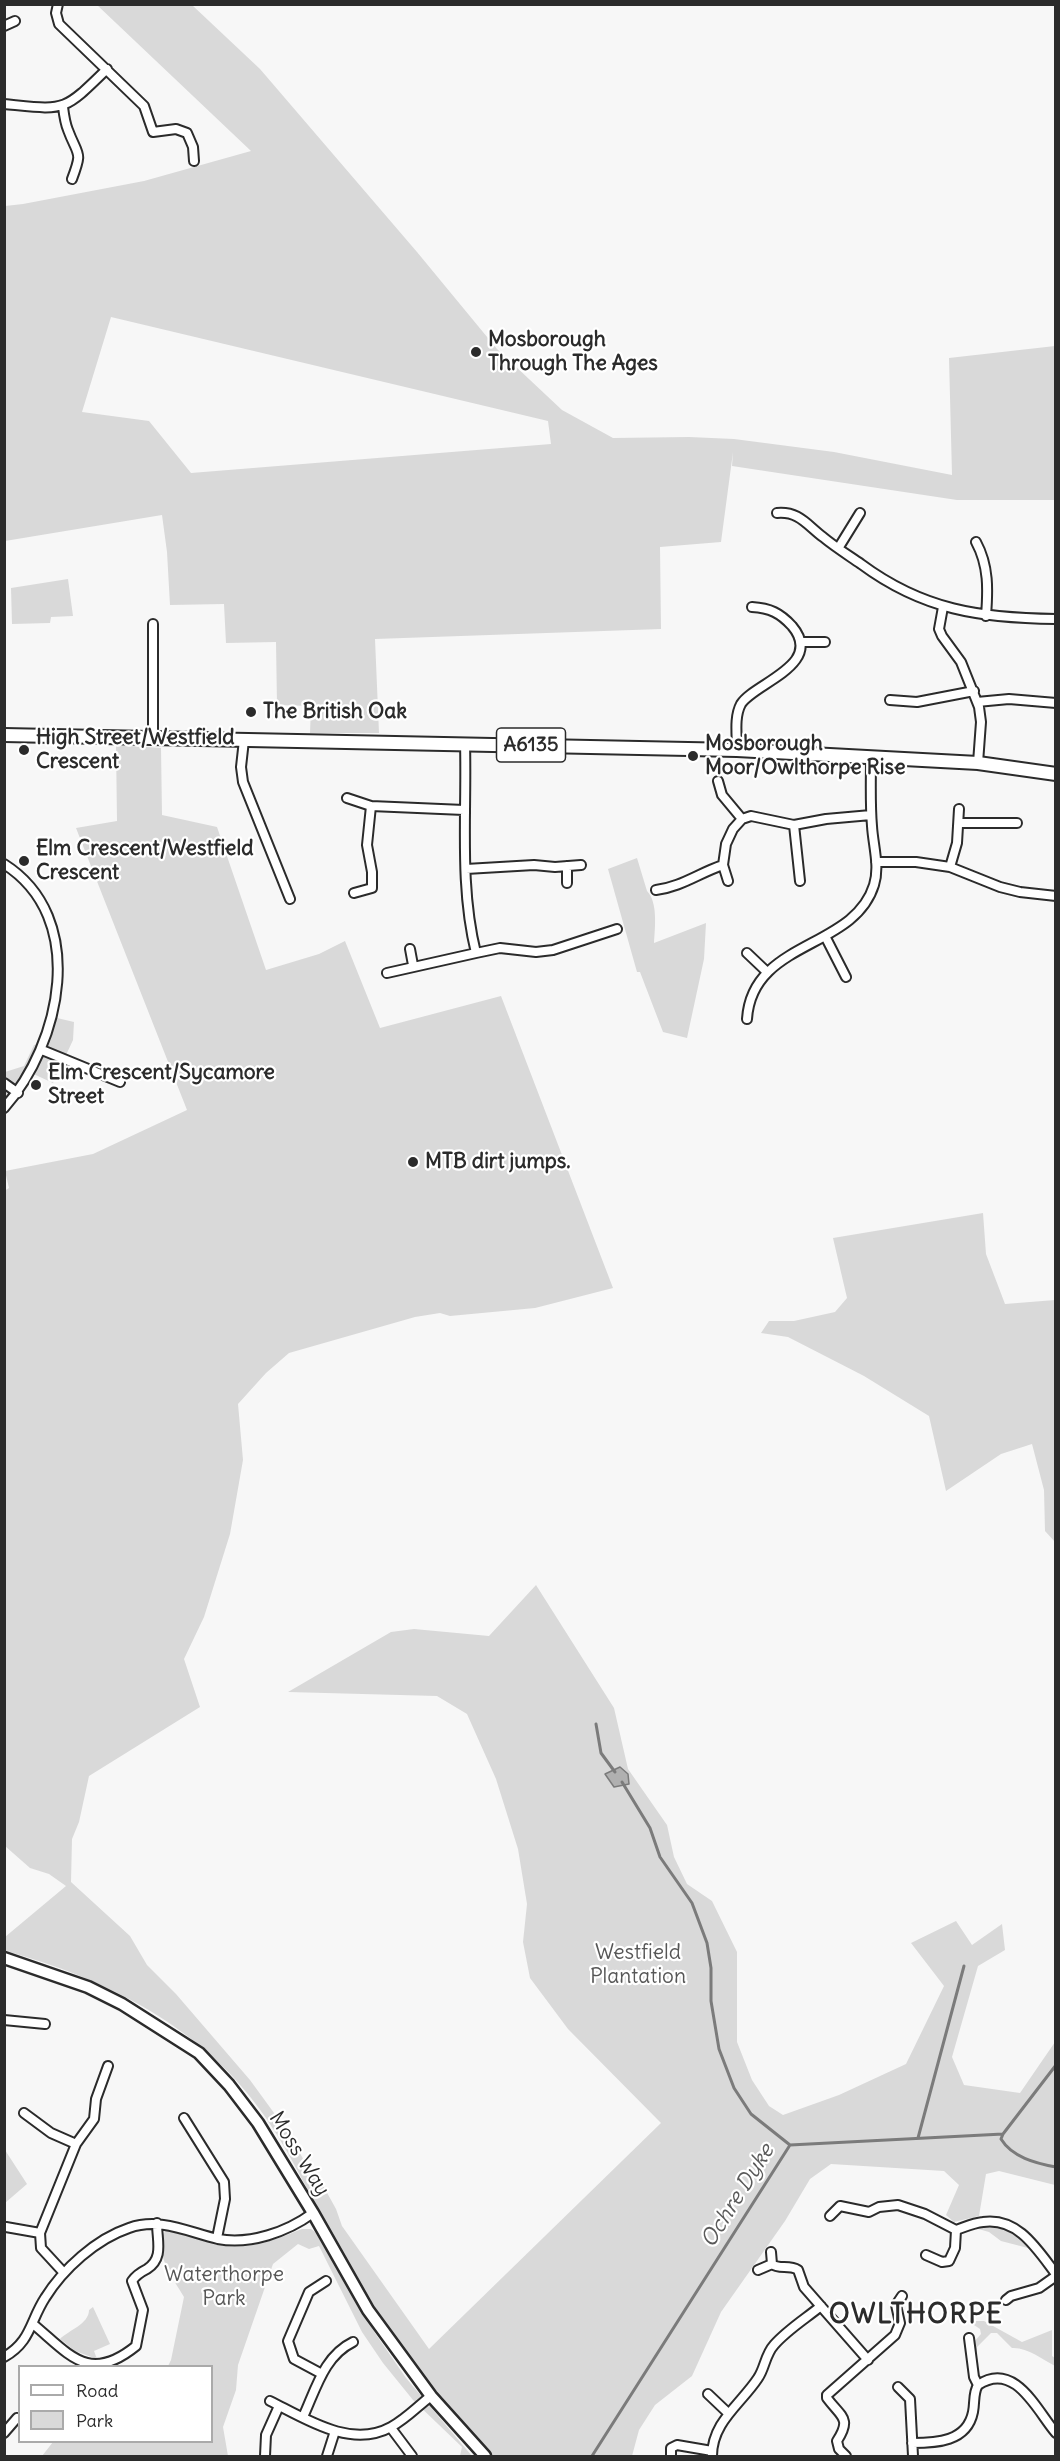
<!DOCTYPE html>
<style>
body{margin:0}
#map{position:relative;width:1060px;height:2461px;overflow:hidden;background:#f7f7f7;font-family:Delius,sans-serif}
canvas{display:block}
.frame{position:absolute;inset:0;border:6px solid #2b2b2b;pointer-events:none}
.legend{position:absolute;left:18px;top:2365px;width:195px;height:78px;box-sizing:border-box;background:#fff;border:2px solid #aaa;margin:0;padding:8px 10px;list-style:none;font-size:18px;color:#2b2b2b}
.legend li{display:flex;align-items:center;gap:12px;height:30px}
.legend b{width:30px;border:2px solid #aaa}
</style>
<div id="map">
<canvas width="1060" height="2461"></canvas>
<div class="frame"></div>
<ul class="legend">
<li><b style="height:8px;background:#fff"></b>Road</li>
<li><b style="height:16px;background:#d9d9d9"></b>Park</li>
</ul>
</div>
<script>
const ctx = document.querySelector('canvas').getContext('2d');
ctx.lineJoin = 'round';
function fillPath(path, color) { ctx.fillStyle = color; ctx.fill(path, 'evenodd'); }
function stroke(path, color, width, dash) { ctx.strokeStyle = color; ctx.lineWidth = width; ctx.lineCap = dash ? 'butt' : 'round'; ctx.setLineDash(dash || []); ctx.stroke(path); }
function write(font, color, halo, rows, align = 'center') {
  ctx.font = font + ' Delius,sans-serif'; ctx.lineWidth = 4.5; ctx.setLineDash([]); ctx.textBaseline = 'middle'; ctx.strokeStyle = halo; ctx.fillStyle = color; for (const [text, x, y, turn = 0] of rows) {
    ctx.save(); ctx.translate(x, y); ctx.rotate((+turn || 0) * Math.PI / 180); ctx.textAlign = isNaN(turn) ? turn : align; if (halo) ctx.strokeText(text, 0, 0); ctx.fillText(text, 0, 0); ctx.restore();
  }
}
const green = new Path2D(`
 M97 5H192L260 69 417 252 497 349 562 410 613 438 689 437 734 439 834 452 952 475 949 358 1055 346V500H957L732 466 733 452 721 542 660 547 661 629 375 639 379 733H310L311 706 277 705 276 642 226 643 224 604 170 605 167 552 162 515 5 541V206L23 204 144 181 251 151ZM111 317 548 421 551 444 191 473 149 421 82 412Z
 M68 579 73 616 51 617 50 623 12 624 11 588Z
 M116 745 161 748 162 815 217 827 266 970 319 954 345 941 380 1028 501 996 613 1288 535 1308 450 1316 440 1313 415 1317 289 1353 266 1373 238 1404 243 1460 230 1534 204 1617 184 1659 200 1707 89 1776 79 1822 72 1839 71 1882 130 1936 147 1965 176 1994 250 2080 285 2128 305 2162 320 2180 336 2209 342 2226 429 2349 661 2123 568 2029 530 1978 523 1942 527 1904 518 1849 496 1779 467 1714 437 1696 288 1692 391 1632 414 1629 489 1636 536 1585 614 1708 628 1769 667 1825 674 1857 687 1884 712 1901 737 1952V2042L752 2080 769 2106 783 2115 839 2095 906 2064 944 1986 911 1943 956 1921 972 1945 1002 1924 1005 1950 978 1966 952 2057 964 2085 1020 2093 1055 2042V2185L999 2171 986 2174 979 2216 954 2222 946 2215 959 2185 944 2171 831 2164 810 2179 785 2221 721 2312 692 2376 655 2405 639 2430 632 2456H493C471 2432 447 2408 427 2381 398 2343 371 2302 346 2261 318 2214 297 2163 266 2118 206 2029 106 1978 5 1951V1937L66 1886 49 1874 30 1868 5 1846 4 1191 9 1188 5 1171 93 1154 187 1110 76 828 117 821Z
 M637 858 647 891C658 902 655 928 654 943L706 923 704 959 687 1038 663 1032 640 972H637L608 869Z
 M57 1018 74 1022 73 1040 53 1083 27 1071 5 1102V1072L24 1066 34 1045 50 1041Z
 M983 1213 986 1254 1005 1304 1055 1300V1542L1045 1531 1044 1490 1032 1444 1001 1454 946 1491 929 1416 864 1376 788 1337 761 1333 769 1321H794L835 1312 847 1298 833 1238Z
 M5 2150 27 2184 5 2203H4Z
 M992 2226 1011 2230 1028 2248 1001 2241 989 2232 975 2228Z
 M302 2229H311L315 2232 375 2333 406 2378 472 2456H460L462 2447 413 2400 383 2363 362 2332 319 2246 309 2249 298 2244 273 2264 238 2365 236 2390 223 2427 228 2456H42L53 2442H212V2366H168L171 2360 184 2297C173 2278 153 2253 165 2231L172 2230C188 2234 204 2241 221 2245 248 2251 277 2239 302 2229Z
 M93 2307 110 2344 94 2351 97 2359 75 2351 60 2339C69 2330 89 2324 89 2310Z
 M973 2321H984L1022 2342 1052 2330V2356L1055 2358V2366C1042 2359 1027 2347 1012 2348L997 2333H991L977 2347V2362L973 2343 981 2334 980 2329 974 2325Z`);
const water = new Path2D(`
 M620 1767 628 1774 629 1784 614 1787 605 1774Z`);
const stream = new Path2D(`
 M596 1724 601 1753 615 1772
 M622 1782 650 1828 660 1857 692 1903 707 1943 711 1968V2001L719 2049 734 2088 751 2114 790 2145
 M1003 2134 1001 2139C1012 2157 1035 2163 1056 2167
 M918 2138 964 1966
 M592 2456 790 2145 1003 2134 1056 2065`);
const street = new Path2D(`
 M58 4 56 13 59 24 144 106 153 132 176 129 187 133 193 147 194 161
 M4 26 15 21
 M4 104C66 110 62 113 107 69
 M63 107C64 115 65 123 68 130 78 157 83 150 72 179
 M777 513C799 511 807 525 823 537 835 547 848 555 861 564 923 610 980 618 1056 619
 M976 542C989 566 988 590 986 616
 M839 547 860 513
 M943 607 939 629 942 636 961 662 979 707 981 722 978 763
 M153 624V738
 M800 642H825
 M890 700 917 702 974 691
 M977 702 1009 699 1056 703
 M244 740 241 767 243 782 290 899
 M737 750C737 735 734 717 741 704 754 683 825 665 792 626 780 613 770 608 752 607
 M718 781 722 795 742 819
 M347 798 371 806 464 810
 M960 823H1017
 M794 825 800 881
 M876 862H916L950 867 1000 887 1020 892 1056 896
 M4 864C89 918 61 1044 4 1108
 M950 867 957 843 959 809
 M466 869 534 865 555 867 581 865
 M728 881 723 865 726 844 733 829 742 819 751 816 794 825 826 819 871 815
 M567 883V866
 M656 890C681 887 699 873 723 865
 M354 893 372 888V872L367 845 371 806
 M825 936 846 977
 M410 949 413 965
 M476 953 500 948 536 952 553 950 617 929
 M747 953 767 972
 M387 973 476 953C459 885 467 813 465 743
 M747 1019C752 940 854 950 874 885 880 866 873 845 872 826 870 803 871 780 871 757
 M42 1050 120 1082
 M4 1083 18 1093
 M4 2020 45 2024
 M24 2113 51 2133 76 2144
 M184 2118 224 2182 225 2199 217 2238
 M830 2216 840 2206 869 2212 879 2207 898 2205 925 2214 956 2230C965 2227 973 2223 983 2222 1018 2217 1037 2249 1056 2274
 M6 2227 40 2233
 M771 2252 772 2264C779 2270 789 2264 798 2270L804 2287 868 2360
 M926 2255 942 2262 949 2261 955 2248 956 2230
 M758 2270 772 2264
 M64 2273 41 2248 40 2233 76 2144 94 2119 96 2099 108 2066
 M1006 2300 1011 2296 1039 2288 1056 2276
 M33 2324C70 2355 89 2384 136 2346L143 2310 132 2281C136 2275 141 2272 147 2269 164 2258 157 2241 157 2223
 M969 2338 974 2377 978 2385
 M4 2357C31 2342 30 2321 45 2298 63 2269 96 2239 129 2228 160 2217 188 2232 218 2239 250 2245 287 2232 313 2213
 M322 2374 294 2359 288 2341 309 2292 326 2281
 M898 2387 910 2399 913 2456
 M708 2394 728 2413
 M270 2401C306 2419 351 2449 391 2427 406 2419 418 2406 431 2396
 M303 2417C316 2389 324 2356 353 2342
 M391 2428 412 2456
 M4 2433 17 2418
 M912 2443C936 2443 967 2442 973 2412 975 2402 973 2393 978 2385 1015 2360 1037 2411 1056 2433
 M265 2456 266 2435 279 2406
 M327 2456 335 2431
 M671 2456V2448L677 2445 712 2451
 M712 2456C712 2422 741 2404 758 2378 765 2368 765 2355 774 2345 787 2330 805 2319 821 2306
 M846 2456 839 2449 837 2441C852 2418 841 2417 827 2398V2395L895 2335 900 2323 896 2305 902 2296`);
const secondary = new Path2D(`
 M4 1958 88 1987 122 2004 199 2053 229 2085 258 2123 313 2213 368 2310 431 2396 485 2456`);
const primary = new Path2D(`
 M4 735 737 750 978 763 1056 774`);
const markers = [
 [476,352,6,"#2b2b2b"],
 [251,712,6,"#2b2b2b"],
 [24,750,6,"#2b2b2b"],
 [693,756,6,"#2b2b2b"],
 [24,861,6,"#2b2b2b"],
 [36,1085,6,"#2b2b2b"],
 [413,1162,6,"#2b2b2b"]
];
const shields = [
 [531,745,69]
];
const shieldNames = [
 ["A6135",531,745]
];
const poiNames = [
 ["Mosborough",488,340],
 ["Through The Ages",488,364],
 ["The British Oak",263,712],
 ["High Street/Westfield",36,738],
 ["Crescent",36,762],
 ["Mosborough",705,744],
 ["Moor/Owlthorpe Rise",705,768],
 ["Elm Crescent/Westfield",36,849],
 ["Crescent",36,873],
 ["Elm Crescent/Sycamore",48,1073],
 ["Street",48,1097],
 ["MTB dirt jumps.",425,1162]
];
const parkNames = [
 ["Westfield",638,1953],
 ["Plantation",638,1977],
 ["Waterthorpe",224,2275],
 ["Park",224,2299]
];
const streetNames = [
 ["Moss Way",299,2154,58]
];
const waterNames = [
 ["Ochre Dyke",738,2196,-58]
];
const districtNames = [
 ["OWLTHORPE",916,2315]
];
fillPath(green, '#d9d9d9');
fillPath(water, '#b0b0b0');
stroke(water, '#7b7b7b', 1.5);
stroke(stream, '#7b7b7b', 3);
stroke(street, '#2b2b2b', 12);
stroke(secondary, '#2b2b2b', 15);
stroke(primary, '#2b2b2b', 16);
stroke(street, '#fff', 8);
stroke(secondary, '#fff', 10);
stroke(primary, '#fff', 12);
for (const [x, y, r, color] of markers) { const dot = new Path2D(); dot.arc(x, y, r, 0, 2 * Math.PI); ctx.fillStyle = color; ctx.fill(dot); stroke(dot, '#fff', 2); }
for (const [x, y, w] of shields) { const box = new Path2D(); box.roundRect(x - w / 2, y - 17, w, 34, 4.5); ctx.fillStyle = '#fff'; ctx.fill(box); stroke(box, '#2b2b2b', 1.5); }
write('bold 20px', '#2b2b2b', null, shieldNames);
write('bold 21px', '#2b2b2b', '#fff', poiNames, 'left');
write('21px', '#565656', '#fff', parkNames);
write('21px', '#2b2b2b', '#fff', streetNames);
write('italic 22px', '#5a5a5a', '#fff', waterNames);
ctx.letterSpacing = '1.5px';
write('bold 27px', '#2b2b2b', '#fff', districtNames);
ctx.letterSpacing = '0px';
</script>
